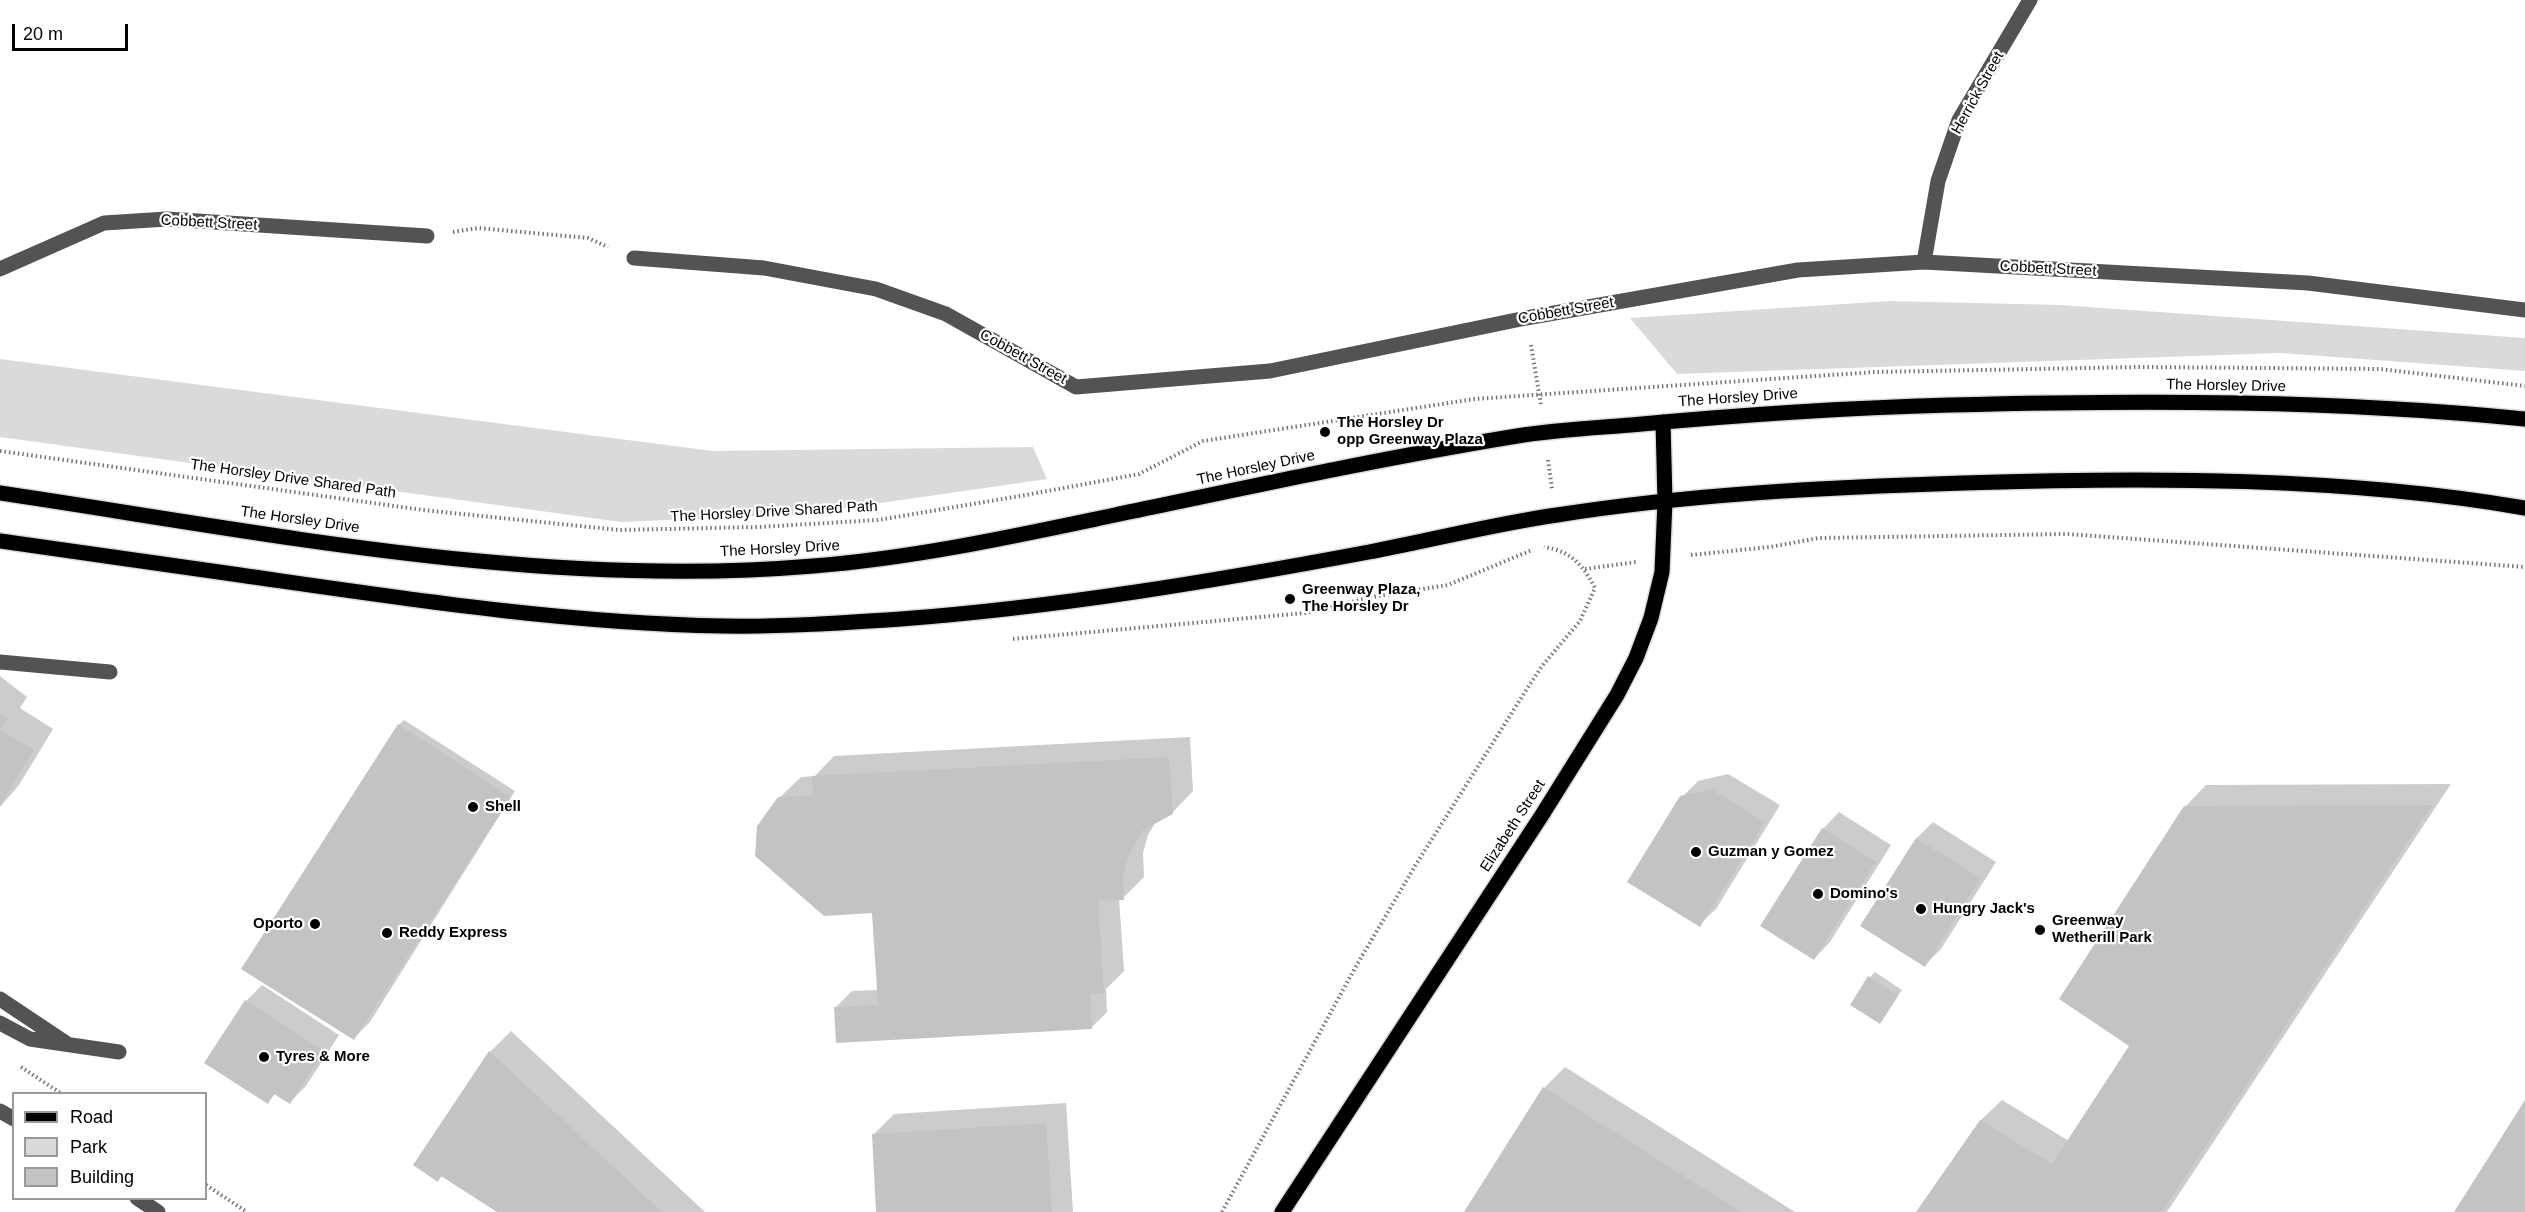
<!DOCTYPE html>
<style>
body{margin:0}
#map{position:relative;width:2525px;height:1212px;overflow:hidden;background:#fff;font-family:Arial,sans-serif}
canvas{display:block}
.legend{position:absolute;left:12px;top:1092px;width:195px;height:108px;box-sizing:border-box;background:#fff;border:2px solid #999;margin:0;padding:8px 10px;list-style:none;font-size:18px;color:#000}
.legend li{display:flex;align-items:center;gap:12px;height:30px}
.legend b{width:30px;border:2px solid #999}
.scale{position:absolute;left:12px;top:24px;width:116px;height:27px;box-sizing:border-box;border:3px solid #000;border-top:0;padding-left:8px;font-size:18px;line-height:21px;white-space:nowrap;color:#000;-webkit-text-stroke:4px #fff;paint-order:stroke}
</style>
<div id="map">
<canvas width="2525" height="1212"></canvas>
<ul class="legend">
<li><b style="height:8px;background:#000"></b>Road</li>
<li><b style="height:16px;background:#dadada"></b>Park</li>
<li><b style="height:16px;background:#c3c3c3"></b>Building</li>
</ul>
<div class="scale">20 m</div>
</div>
<script>
const ctx = document.querySelector('canvas').getContext('2d');
ctx.lineJoin = 'round';
function fillPath(path, color) { ctx.fillStyle = color; ctx.fill(path, 'evenodd'); }
function stroke(path, color, width, dash) { ctx.strokeStyle = color; ctx.lineWidth = width; ctx.lineCap = dash ? 'butt' : 'round'; ctx.setLineDash(dash || []); ctx.stroke(path); }
function write(font, color, halo, rows, align = 'center') {
  ctx.font = font + ' Arial,sans-serif'; ctx.lineWidth = 4.5; ctx.setLineDash([]); ctx.textBaseline = 'middle'; ctx.strokeStyle = halo; ctx.fillStyle = color; for (const [text, x, y, turn = 0] of rows) {
    ctx.save(); ctx.translate(x, y); ctx.rotate((+turn || 0) * Math.PI / 180); ctx.textAlign = isNaN(turn) ? turn : align; if (halo) ctx.strokeText(text, 0, 0); ctx.fillText(text, 0, 0); ctx.restore();
  }
}
const green = new Path2D(`
 M1889 301 2060 305 2525 338V371L2280 353 1677 374 1630 318Z
 M0 359 713 451 1033 447 1047 479 804 514 621 522 0 437Z`);
const shadow = new Path2D(`
 M0 676 27 697 20 708 53 729 19 785 0 807Z
 M404 720 515 791 370 1022 354 1038 399 725Z
 M1190 737 1193 791 1172 813 1156 822 1148 835 1143 853 1144 877 1123 898H1119L1124 971 1106 989 1107 1012 1091 1028 836 1007 852 991 878 990 873 911 779 798 801 777 815 776 834 756Z
 M1728 774 1780 805 1716 909 1699 925 1682 797 1698 781Z
 M2451 784 2167 1212H1918L1981 1120 2002 1100 2069 1141 2131 1045 2185 807 2206 785Z
 M1839 812 1891 845 1830 942 1814 959 1823 829Z
 M1933 822 1996 862 1941 949 1925 965 1862 925 1917 838Z
 M1875 972 1902 990 1879 1023 1870 977Z
 M262 985 339 1035 306 1086 290 1102 276 1093 267 1102 246 1001Z
 M511 1031 705 1212H500L443 1175 438 1180 415 1165 490 1052Z
 M1565 1067 1795 1212H1466L1544 1088Z
 M1066 1103 1073 1212H878L873 1135 894 1114Z`);
const building = new Path2D(`
 M0 713 8 718 0 729Z
 M398 724 511 797 354 1040 241 969Z
 M0 730 34 750 0 805Z
 M1169 757 1173 814 1143 830 1127 858 1123 875 1124 900 1098 901 1104 993 1090 994 1092 1029 836 1043 834 1007 878 1005 872 913 824 916 755 856 757 826 778 797 813 795 812 776Z
 M1711 789 1765 822 1700 927 1627 882 1680 796Z
 M2432 805 2162 1212H1916L1980 1120 2052 1164 2129 1046 2059 999 2184 806Z
 M1822 828 1876 862 1814 960 1760 926Z
 M1916 838 1981 878 1925 967 1860 926Z
 M1868 976 1898 996 1880 1024 1850 1005Z
 M245 1000 324 1051 290 1104 274 1094 268 1104 204 1063Z
 M489 1051 662 1212H497L441 1176 438 1182 413 1165Z
 M1543 1087 1741 1212H1464Z
 M2525 1100V1212H2454Z
 M1046 1123 1052 1212H876L872 1134Z`);
const path = new Path2D(`
 M453 232 478 228 588 238 608 247
 M1531 345 1541 405
 M0 451 423 510 619 530 759 527 878 520 1026 495 1139 474 1203 441 1474 399 1875 372 2140 367 2380 369 2525 386
 M1548 460 1552 489
 M1691 555 1770 547 1819 538 2067 534 2525 567
 M1585 569 1636 562
 M1013 639 1305 613 1373 597 1448 585 1532 550
 M21 1067 62 1094
 M206 1185 247 1212
 M1222 1212 1355 968 1415 866 1525 692 1542 666 1580 621 1595 588C1583 565 1571 551 1544 547`);
const minor = new Path2D(`
 M634 258 764 268 876 289 946 314 1076 387 1270 371 1526 318 1798 270 1924 262 2308 283 2525 310
 M1924 262 1938 181 1959 120 2030 0
 M0 269 104 223 167 219 427 236
 M0 662 110 672
 M0 999 66 1043
 M0 1023 30 1039 119 1052
 M0 1111 14 1119
 M137 1198 158 1212`);
const major = new Path2D(`
 M0 493C268 533 541 589 813 566 915 558 1015 536 1115 515 1249 487 1382 458 1517 436 1554 430 1593 428 1631 425 1737 415 1844 408 1950 405 2142 400 2334 400 2525 419
 M0 541C80 553 160 563 240 575 401 598 561 623 723 626 782 627 842 623 901 619 1059 607 1214 581 1369 552 1432 540 1494 524 1557 515 1691 494 1829 487 1964 483 2147 477 2345 477 2525 508
 M1282 1212 1542 815 1617 695 1636 658 1651 618 1662 572 1665 501 1663 422`);
const markers = [
 [1325,432,6,"#000"],
 [1290,599,6,"#000"],
 [473,807,6,"#000"],
 [1696,852,6,"#000"],
 [1818,894,6,"#000"],
 [1921,909,6,"#000"],
 [315,924,6,"#000"],
 [2040,930,6,"#000"],
 [387,933,6,"#000"],
 [264,1057,6,"#000"]
];
const streetNames = [
 ["Herrick Street",1978,93,-61],
 ["Cobbett Street",209,223,3],
 ["Cobbett Street",2048,269,3],
 ["Cobbett Street",1566,311,-10],
 ["Cobbett Street",1023,357,29],
 ["The Horsley Drive",2226,386,1],
 ["The Horsley Drive",1738,398,-4],
 ["The Horsley Drive",1256,468,-12],
 ["The Horsley Drive Shared Path",293,479,8],
 ["The Horsley Drive Shared Path",774,512,-3],
 ["The Horsley Drive",300,520,8],
 ["The Horsley Drive",780,549,-3],
 ["Elizabeth Street",1513,826,-57]
];
const poiNames = [
 ["The Horsley Dr",1337,423],
 ["opp Greenway Plaza",1337,440],
 ["Greenway Plaza,",1302,590],
 ["The Horsley Dr",1302,607],
 ["Shell",485,807],
 ["Guzman y Gomez",1708,852],
 ["Domino's",1830,894],
 ["Hungry Jack's",1933,909],
 ["Greenway",2052,921],
 ["Wetherill Park",2052,938],
 ["Oporto",303,924,"right"],
 ["Reddy Express",399,933],
 ["Tyres & More",276,1057]
];
fillPath(green, '#dadada');
fillPath(shadow, '#0003');
fillPath(building, '#c3c3c3');
stroke(major, '#dbdbdb', 18);
stroke(path, '#757575', 4, [1.5, 3]);
stroke(minor, '#535353', 15);
stroke(major, '#000', 15);
for (const [x, y, r, color] of markers) { const dot = new Path2D(); dot.arc(x, y, r, 0, 2 * Math.PI); ctx.fillStyle = color; ctx.fill(dot); stroke(dot, '#fff', 2); }
write('15px', '#000', '#fff', streetNames);
write('bold 15px', '#000', '#fff', poiNames, 'left');
</script>
